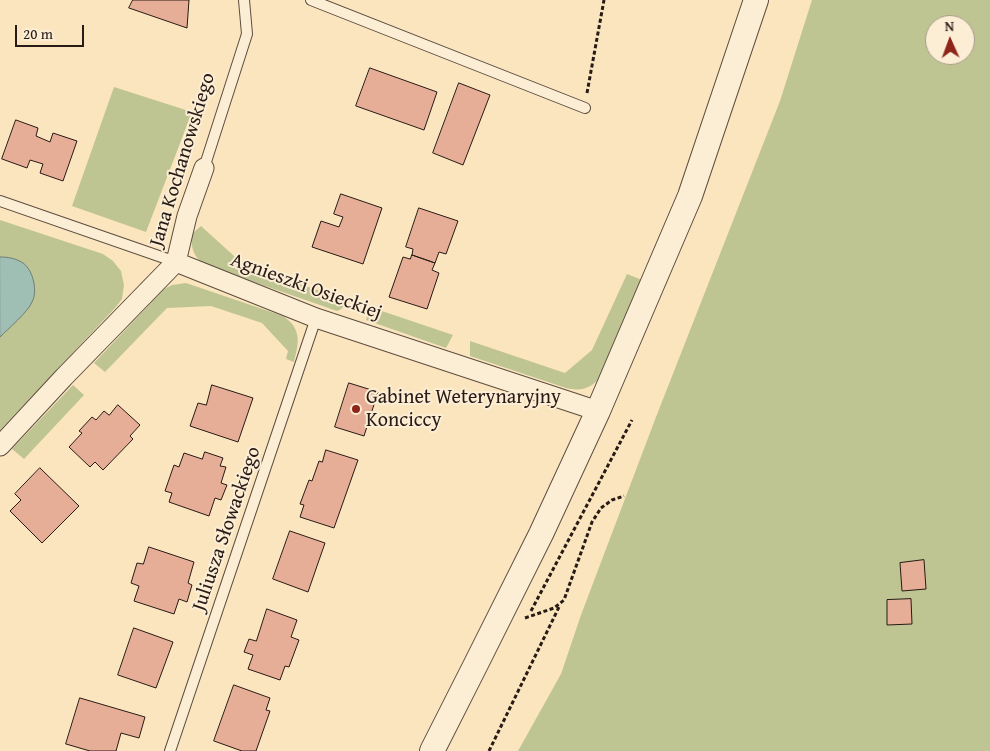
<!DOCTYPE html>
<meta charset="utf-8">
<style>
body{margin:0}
#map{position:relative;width:990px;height:751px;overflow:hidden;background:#fbe5be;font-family:"Gentium Book Plus",serif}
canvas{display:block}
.north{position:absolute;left:925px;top:15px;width:50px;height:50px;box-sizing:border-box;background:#fceed5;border:1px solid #a79988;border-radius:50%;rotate:358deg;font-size:14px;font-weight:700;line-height:20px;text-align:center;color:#281a15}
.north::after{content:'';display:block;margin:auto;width:18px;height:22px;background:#8f2418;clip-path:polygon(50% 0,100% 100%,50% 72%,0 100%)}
.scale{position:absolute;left:15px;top:25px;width:69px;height:22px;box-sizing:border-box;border:2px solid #281a15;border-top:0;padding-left:6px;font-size:15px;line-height:18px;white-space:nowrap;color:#281a15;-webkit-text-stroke:4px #fceed5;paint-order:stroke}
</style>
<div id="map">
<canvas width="990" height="751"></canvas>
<div class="north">N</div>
<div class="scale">20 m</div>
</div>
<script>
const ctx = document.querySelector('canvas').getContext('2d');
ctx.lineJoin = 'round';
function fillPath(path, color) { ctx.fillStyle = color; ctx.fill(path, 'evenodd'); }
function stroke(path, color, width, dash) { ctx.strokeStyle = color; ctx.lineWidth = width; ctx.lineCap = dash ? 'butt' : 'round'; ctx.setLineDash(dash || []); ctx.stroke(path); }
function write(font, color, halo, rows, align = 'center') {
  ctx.font = font + ' "Gentium Book Plus",serif'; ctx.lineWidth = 4; ctx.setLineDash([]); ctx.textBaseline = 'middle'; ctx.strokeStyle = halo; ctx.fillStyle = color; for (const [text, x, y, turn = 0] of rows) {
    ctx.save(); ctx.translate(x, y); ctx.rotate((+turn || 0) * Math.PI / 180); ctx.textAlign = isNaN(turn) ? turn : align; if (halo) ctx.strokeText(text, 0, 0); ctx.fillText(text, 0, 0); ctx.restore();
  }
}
const green = new Path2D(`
 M812 0H990V751H518L561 674 581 615 656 417 780 101ZM935 25H965V55H935Z
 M114 87 192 112 146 232 72 206Z
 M0 220 103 254 113 261 121 271 124 285 122 299 115 308 0 430Z
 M201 226 245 266 345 299C345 305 343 309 337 311L205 265C194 258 189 245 193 233Z
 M627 274 642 280 603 374C592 388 583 392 566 388L470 356V341L565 373 592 350Z
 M186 283 283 316C302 329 299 342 294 362L286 359 288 351 262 323 211 306 167 308 105 372 94 363 164 289 172 285Z
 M370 307 373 308 453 335 446 348 366 320Z
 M73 385 84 395 24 459 12 449Z`);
const water = new Path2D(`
 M0 257C8 257 15 258 23 263 33 270 38 291 32 302 28 312 8 329 0 337Z`);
const building = new Path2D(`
 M133 0H189L187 28 129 8Z
 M370 68 437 92 424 130 356 106Z
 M459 83 490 95 463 165 433 153Z
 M16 120 38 128 36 136 50 142 53 133 77 141 63 181 40 173 43 164 30 160 27 168 2 159Z
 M341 194 382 208 363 264 312 247 321 221 339 227 343 217 334 214Z
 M419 208 458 221 446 254 439 252 435 263 412 255 413 249 406 247Z
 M412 255 435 263 432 270 439 273 427 309 389 297 403 257 410 259Z
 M349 383 378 392 364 436 335 427Z
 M212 385 253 398 238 442 190 426 198 403 206 405Z
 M118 405 140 425 130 436 133 439 103 470 95 462 90 467 69 447 82 433 79 431 92 417 96 420 104 411 109 415Z
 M326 450 358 460 334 528 300 517 304 505 300 504 309 480 312 481 319 461 322 462Z
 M205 452 223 458 220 466 226 467 221 483 227 485 221 500 215 498 209 516 169 502 172 493 165 491 174 465 179 467 184 453 202 459Z
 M40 468 79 506 42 543 10 511 21 500 15 494Z
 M290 531 325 543 308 592 273 579Z
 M149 547 194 562 188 583 192 585 187 602 179 599 174 614 134 601 139 586 131 583 137 563 143 564Z
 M924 560 926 589 902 591 900 563Z
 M911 599 912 624 887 625V600Z
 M267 609 297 620 291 637 299 640 289 667 285 666 280 680 248 669 253 655 244 652 249 639 256 641Z
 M134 628 173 642 156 688 118 675Z
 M234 685 270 698 266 710 270 711 256 751H242L214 741Z
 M80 698 145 717 139 738 121 733 116 751H90L66 744Z`);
const path = new Path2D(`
 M587 93 604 0
 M531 611 632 420
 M525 618 554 608 564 600 592 522 601 508 612 500 624 496
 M489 751 560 605`);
const service = new Path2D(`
 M311 0 585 108
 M204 168 247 34 244 0
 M0 201 176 262
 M170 751 316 318`);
const minor = new Path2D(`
 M176 262 316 318 598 411
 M0 446 64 377 176 262 187 216 204 168`);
const tertiary = new Path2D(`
 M432 751 475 666 541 534 598 411 690 196 756 0`);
const markers = [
 [356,409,5,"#8f2418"]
];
const streetNames = [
 ["Jana Kochanowskiego",183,160,-73],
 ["Agnieszki Osieckiej",306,287,20],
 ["Juliusza Słowackiego",227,529,-71]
];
const poiNames = [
 ["Gabinet Weterynaryjny",366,398],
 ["Konciccy",366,421]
];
fillPath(green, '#bec592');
fillPath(water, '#9fbfb5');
stroke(water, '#6f7d75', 1);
fillPath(building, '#e6ae97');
stroke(building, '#281a15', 1);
stroke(service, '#5d4d3f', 12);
stroke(minor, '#5d4d3f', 21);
stroke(tertiary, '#5d4d3f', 26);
stroke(path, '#281a15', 3, [4, 2.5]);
stroke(service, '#fceed5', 10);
stroke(minor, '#fceed5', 19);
stroke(tertiary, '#fceed5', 24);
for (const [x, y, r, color] of markers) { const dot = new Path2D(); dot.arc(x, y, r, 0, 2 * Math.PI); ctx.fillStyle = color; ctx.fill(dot); stroke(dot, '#fceed5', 2); }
write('20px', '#281a15', '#fceed5', streetNames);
write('20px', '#281a15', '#fceed5', poiNames, 'left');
</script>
